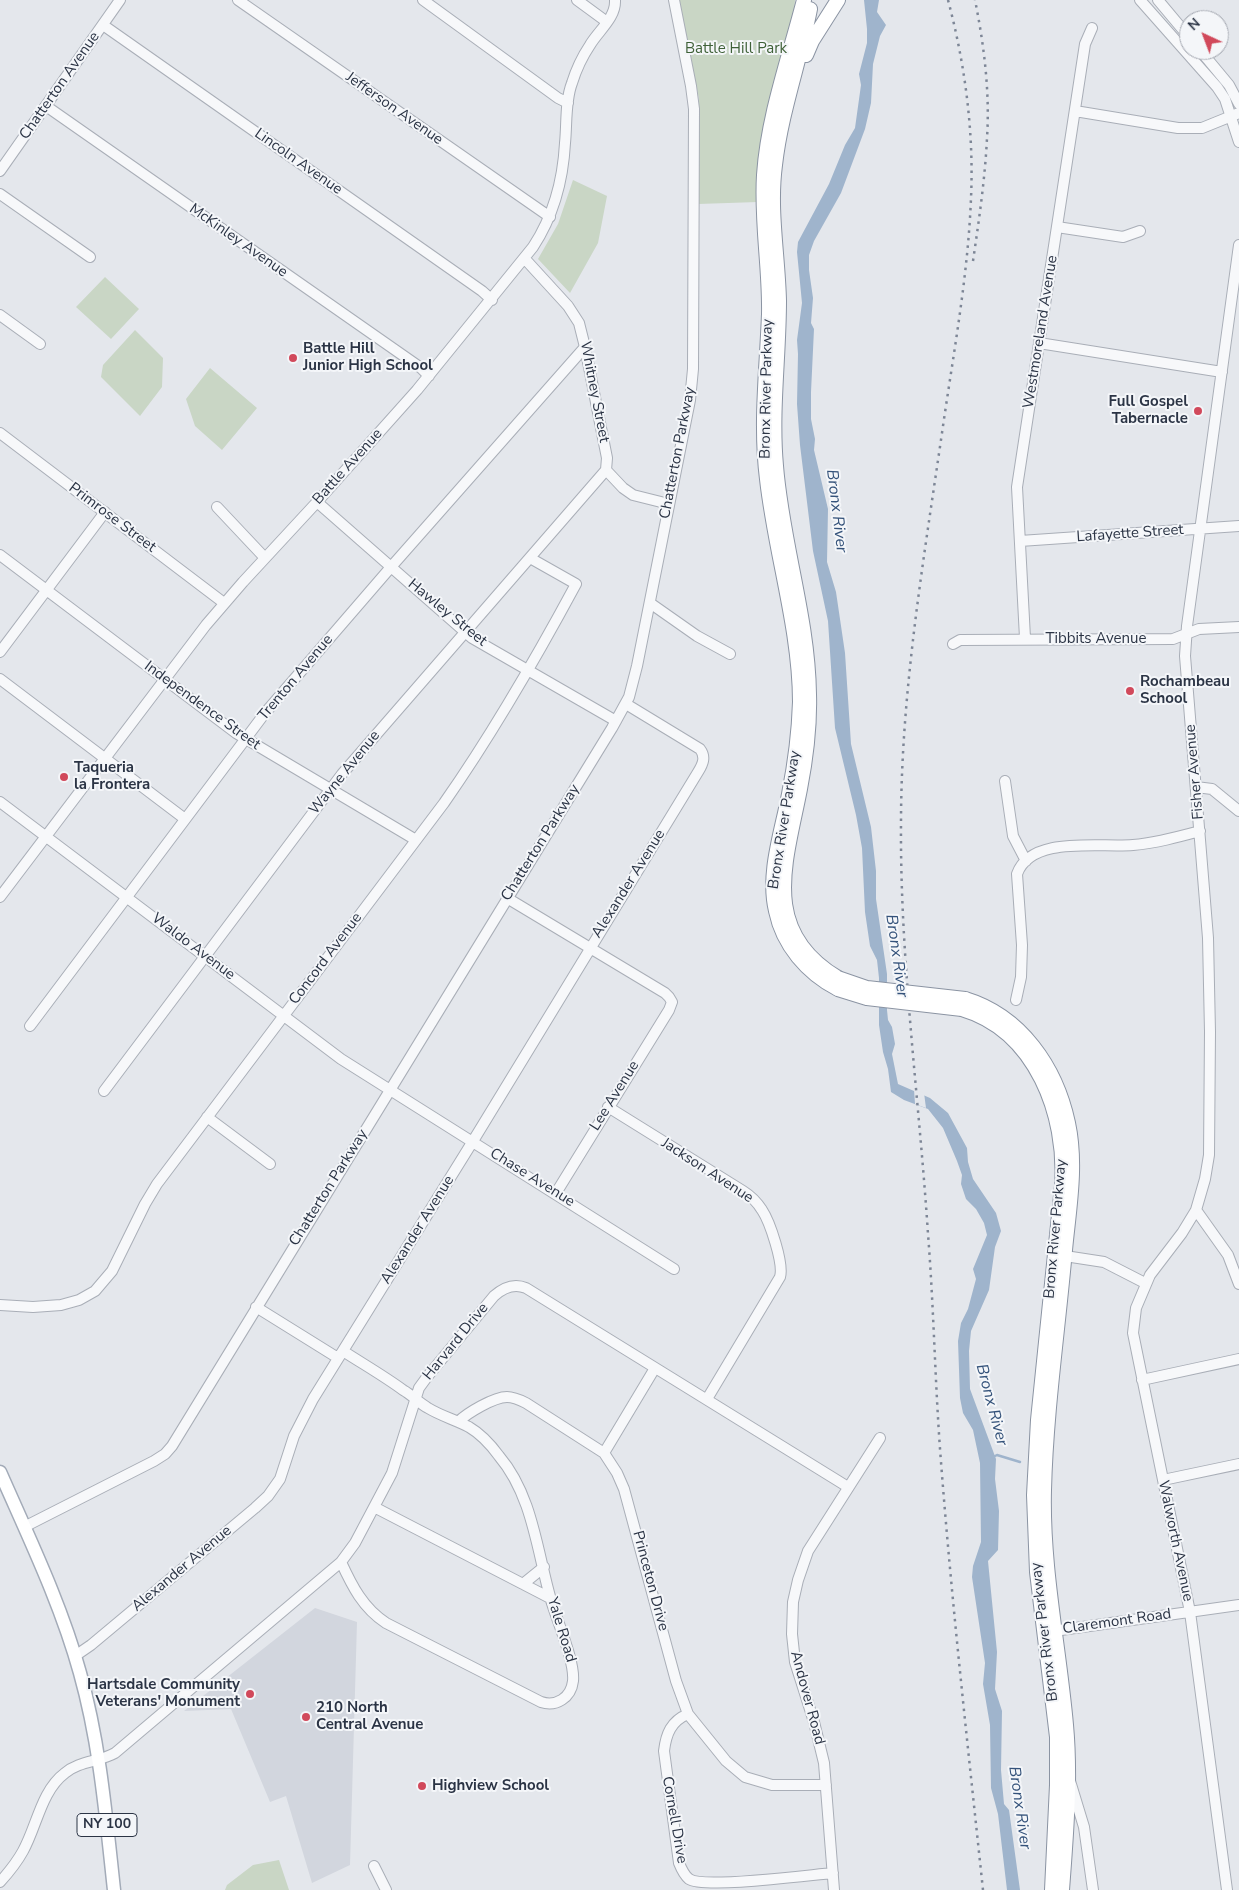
<!DOCTYPE html>
<style>
body{margin:0}
#map{position:relative;width:1239px;height:1890px;overflow:hidden;background:#e4e7ec;font-family:"Nunito Sans",sans-serif}
canvas{display:block}
.north{position:absolute;left:1179px;top:10px;width:50px;height:50px;box-sizing:border-box;background:#f4f6f9;border:1px solid #a4a8b1;border-radius:50%;rotate:317deg;font-size:14px;font-weight:700;line-height:20px;text-align:center;color:#2b3445}
.north::after{content:'';display:block;margin:auto;width:18px;height:22px;background:#d1495b;clip-path:polygon(50% 0,100% 100%,50% 72%,0 100%)}
</style>
<div id="map">
<canvas width="1239" height="1890"></canvas>
<div class="north">N</div>
</div>
<script>
const ctx = document.querySelector('canvas').getContext('2d');
ctx.lineJoin = 'round';
function fillPath(path, color) { ctx.fillStyle = color; ctx.fill(path, 'evenodd'); }
function stroke(path, color, width, dash) { ctx.strokeStyle = color; ctx.lineWidth = width; ctx.lineCap = dash ? 'butt' : 'round'; ctx.setLineDash(dash || []); ctx.stroke(path); }
function write(font, color, halo, rows, align = 'center') {
  ctx.font = font + ' "Nunito Sans",sans-serif'; ctx.lineWidth = 4; ctx.setLineDash([]); ctx.textBaseline = 'middle'; ctx.strokeStyle = halo; ctx.fillStyle = color; for (const [text, x, y, turn = 0] of rows) {
    ctx.save(); ctx.translate(x, y); ctx.rotate((+turn || 0) * Math.PI / 180); ctx.textAlign = isNaN(turn) ? turn : align; if (halo) ctx.strokeText(text, 0, 0); ctx.fillText(text, 0, 0); ctx.restore();
  }
}
const built = new Path2D(`
 M315 1608 357 1622 350 1865 312 1883 286 1796 270 1802 231 1709 184 1711Z`);
const green = new Path2D(`
 M679 0H795L794 18 758 202 698 204 699 99Z
 M573 180 607 196 598 243 570 293 538 259 558 224Z
 M105 277 139 309 111 339 76 307Z
 M135 330 163 358 162 387 140 416 101 377 103 365Z
 M210 368 257 408 222 450 195 426 186 399Z
 M279 1860 289 1890H225L227 1885 253 1865Z`);
const water = new Path2D(`
 M864 0H879L877 12 886 25 880 36 873 64 871 103 865 129 841 193 814 241 809 255V270L813 298 811 323 814 329 811 392V419L815 439 814 450 828 509 827 562 836 592 845 653 851 744 871 827 876 871V899L887 974V1010L888 1020 892 1027 895 1044 892 1054 898 1084 930 1098 948 1113 967 1148 968 1162 973 1179 996 1213 1001 1231 995 1247 989 1290 971 1331 969 1351 970 1389 996 1459 995 1479 999 1511 998 1550 988 1561 997 1652 995 1689 1002 1711 1001 1770 1004 1804 1009 1810 1020 1890H1007L998 1814 991 1788 990 1725 983 1684 985 1663 972 1577 973 1566 981 1542 980 1463 973 1430 963 1413 960 1398 958 1341 961 1323 968 1309 976 1279 973 1269 987 1235 984 1223 976 1209 966 1199 961 1184 962 1175 957 1161 943 1128 928 1109 904 1100 891 1092 888 1069 883 1052 879 1025V978L877 960 870 946 865 912 862 848 856 815 835 728 828 621 813 551 800 445 797 404 798 354 797 340 802 303 797 252 798 242 829 184 845 145 855 128 861 85 859 74 867 43V29Z`);
const pier = new Path2D(`
 M914 1089 924 1093 926 1108 915 1104Z`);
const stream = new Path2D(`
 M993 1457 997 1455 1020 1462`);
const minor = new Path2D(`
 M238 0 550 217
 M423 0 558 98 568 103
 M577 0 607 22
 M1140 0 1217 87 1225 99 1239 142
 M1158 0 1189 37
 M103 25 482 291 492 300
 M1200 50 1229 85 1239 104
 M46 106 421 368 429 376
 M1075 111 1178 128H1202L1239 113
 M0 171 120 0
 M0 194 90 257
 M1057 227 1123 237 1140 231
 M0 315 40 344
 M1039 343 1222 372
 M0 433 224 603
 M606 470 623 488 633 495 669 504
 M317 502 472 638 616 721
 M217 507 265 558
 M1020 541 1239 526
 M0 555 236 733 416 840
 M650 603 697 636 730 654
 M1025 638 1017 487 1085 44 1092 28
 M953 644 960 640 1173 639 1199 629 1239 627
 M0 652 105 512
 M0 679 185 819
 M1005 781 1013 836 1026 861
 M1196 787 1212 789 1239 811
 M0 802 341 1059 674 1269
 M0 897 206 625 243 582 317 502 417 390 533 247C554 215 563 181 565 143 567 124 565 101 572 83 576 70 582 57 590 45 598 31 616 18 615 0
 M507 898 665 993 669 997 672 1002 669 1010 556 1193
 M1016 1000 1021 977 1022 945 1017 874C1031 835 1100 848 1133 845 1156 843 1178 837 1200 831
 M30 1026 265 713 391 567 585 347
 M104 1091 342 774 606 470 607 458 585 347 579 323 568 306 525 259
 M608 1107 743 1191C751 1196 757 1202 762 1210 770 1222 784 1264 780 1277L707 1399
 M207 1117 270 1164
 M1196 1210 1228 1255 1239 1284
 M1065 1256 1104 1262 1145 1283
 M0 1305 33 1307 61 1305 79 1300 95 1291 112 1271 145 1204 157 1184 444 803C493 733 535 660 576 584L530 558
 M256 1307 338 1358
 M1142 1380 1239 1359
 M458 1422C467 1413 494 1397 507 1397 514 1397 520 1400 526 1403L604 1453 617 1473 624 1489 676 1681 688 1714 726 1761 745 1777 772 1785H826
 M604 1453 655 1368
 M1163 1480 1239 1464
 M374 1507 550 1598
 M24 1527 154 1461 165 1454 172 1446 612 728 629 697 637 666 690 400 693 369 694 109 691 86 674 0
 M341 1562C352 1586 363 1608 386 1623L541 1702C556 1707 571 1698 573 1681 575 1661 557 1621 551 1600 537 1552 533 1496 499 1456 491 1445 481 1434 469 1427 456 1420 441 1416 428 1408 419 1403 412 1395 403 1390 384 1376 363 1364 343 1351
 M523 1584 544 1567
 M1054 1631 1239 1605
 M75 1656 91 1645 255 1508 268 1496 280 1479 294 1436 313 1399 473 1141 698 772C703 764 706 757 700 749L626 704
 M688 1714C671 1721 666 1734 664 1751L679 1863C681 1868 684 1875 689 1879 704 1889 809 1875 833 1873
 M1070 1781 1084 1827 1093 1890
 M374 1866 386 1890
 M0 1882C9 1872 17 1862 23 1851 37 1826 41 1791 65 1773 79 1761 99 1762 115 1753L341 1562 355 1543 392 1473 419 1388 427 1377 494 1296C504 1287 514 1283 526 1288L848 1487
 M834 1890 824 1763 814 1722 795 1662 792 1634 793 1602 798 1580 808 1551 880 1438
 M1227 1890 1190 1612 1133 1333 1136 1308 1150 1275 1182 1233 1196 1210 1205 1179 1209 1155 1210 1032 1208 938 1185 656 1187 626 1239 245`);
const major = new Path2D(`
 M0 1472C29 1538 61 1604 80 1673 100 1744 106 1817 114 1890`);
const highway = new Path2D(`
 M804 0C789 58 768 116 764 175 761 222 770 268 769 314 767 369 760 424 767 479 775 552 800 629 800 702 799 733 795 764 789 794 782 832 767 873 776 911 783 945 807 973 838 989
 M810 9C800 61 781 112 775 165 769 210 778 256 779 301 779 356 771 411 776 466 782 543 808 617 809 694 810 726 806 758 800 789 786 862 759 931 838 978
 M806 55 812 41 838 0
 M965 999C1021 1016 1056 1067 1068 1123 1077 1165 1069 1208 1065 1250 1058 1330 1046 1410 1044 1490 1042 1569 1059 1646 1066 1725 1071 1779 1066 1836 1062 1890
 M962 1009C1036 1031 1067 1115 1062 1186L1038 1420 1034 1495 1037 1572 1057 1737V1785L1052 1890`);
const rail = new Path2D(`
 M948 0C965 64 974 132 971 198 968 275 954 350 943 426 924 558 901 690 901 824 900 961 919 1097 928 1234 934 1310 935 1386 941 1462 952 1605 968 1748 983 1890
 M973 261C979 220 985 179 987 138 990 92 984 45 975 0`);
const highwayBridge = new Path2D(`
 M838 978 867 988 965 999
 M838 989 867 998 962 1009`);
const markers = [
 [293,358,5,"#d1495b"],
 [1198,411,5,"#d1495b"],
 [1130,691,5,"#d1495b"],
 [64,777,5,"#d1495b"],
 [250,1694,5,"#d1495b"],
 [306,1717,5,"#d1495b"],
 [422,1786,5,"#d1495b"]
];
const shields = [
 [107,1825,60]
];
const shieldNames = [
 ["NY 100",107,1825]
];
const parkNames = [
 ["Battle Hill Park",736,49]
];
const streetNames = [
 ["Chatterton Avenue",60,86,-55],
 ["Jefferson Avenue",394,109,35],
 ["Lincoln Avenue",298,162,35],
 ["McKinley Avenue",238,241,35],
 ["Westmoreland Avenue",1041,332,-81],
 ["Bronx River Parkway",767,389,-89],
 ["Whitney Street",594,392,79],
 ["Chatterton Parkway",678,453,-79],
 ["Battle Avenue",348,467,-48],
 ["Primrose Street",112,518,37],
 ["Lafayette Street",1130,534,-4],
 ["Hawley Street",447,613,39],
 ["Tibbits Avenue",1096,639],
 ["Trenton Avenue",296,678,-50],
 ["Independence Street",202,706,36],
 ["Fisher Avenue",1195,772,-95],
 ["Wayne Avenue",345,773,-51],
 ["Bronx River Parkway",785,820,-81],
 ["Chatterton Parkway",541,843,-58],
 ["Alexander Avenue",629,884,-58],
 ["Waldo Avenue",193,947,37],
 ["Concord Avenue",326,959,-53],
 ["Lee Avenue",615,1096,-58],
 ["Jackson Avenue",707,1171,33],
 ["Chase Avenue",532,1178,32],
 ["Chatterton Parkway",329,1188,-58],
 ["Bronx River Parkway",1056,1229,-85],
 ["Alexander Avenue",418,1230,-58],
 ["Harvard Drive",456,1342,-51],
 ["Walworth Avenue",1175,1541,78],
 ["Alexander Avenue",182,1569,-40],
 ["Princeton Drive",650,1581,75],
 ["Claremont Road",1117,1622,-8],
 ["Yale Road",561,1630,73],
 ["Bronx River Parkway",1045,1632,-97],
 ["Andover Road",807,1698,75],
 ["Cornell Drive",674,1820,80]
];
const poiNames = [
 ["Battle Hill",303,349],
 ["Junior High School",303,366],
 ["Full Gospel",1188,402,"right"],
 ["Tabernacle",1188,419,"right"],
 ["Rochambeau",1140,682],
 ["School",1140,699],
 ["Taqueria",74,768],
 ["la Frontera",74,785],
 ["Hartsdale Community",240,1685,"right"],
 ["Veterans' Monument",240,1702,"right"],
 ["210 North",316,1708],
 ["Central Avenue",316,1725],
 ["Highview School",432,1786]
];
const waterNames = [
 ["Bronx River",836,511,83],
 ["Bronx River",896,956,82],
 ["Bronx River",991,1405,75],
 ["Bronx River",1019,1808,82]
];
fillPath(built, '#d2d6de');
fillPath(green, '#c9d6c5');
fillPath(water, '#9fb4cc');
fillPath(pier, '#e4e7ec');
stroke(stream, '#9fb4cc', 2.5);
stroke(minor, '#a9aeb7', 12);
stroke(major, '#a3abb8', 15);
stroke(highway, '#8b94a3', 16);
stroke(minor, '#f7f8fa', 10);
stroke(major, '#fff', 12);
stroke(highway, '#fff', 14);
stroke(rail, '#7d8696', 2.5, [2.5, 5]);
stroke(highwayBridge, '#8b94a3', 16, []);
stroke(highwayBridge, '#fff', 14);
for (const [x, y, r, color] of markers) { const dot = new Path2D(); dot.arc(x, y, r, 0, 2 * Math.PI); ctx.fillStyle = color; ctx.fill(dot); stroke(dot, '#f4f6f9', 2); }
for (const [x, y, w] of shields) { const box = new Path2D(); box.roundRect(x - w / 2, y - 11.5, w, 23, 4); ctx.fillStyle = '#f4f6f9'; ctx.fill(box); stroke(box, '#2b3445', 1); }
write('bold 14px', '#2b3445', null, shieldNames);
write('15px', '#3f6138', '#f4f6f9', parkNames);
write('15px', '#2b3445', '#f4f6f9', streetNames);
write('bold 15px', '#2b3445', '#f4f6f9', poiNames, 'left');
write('italic 16px', '#34527a', '#f4f6f9', waterNames);
</script>
